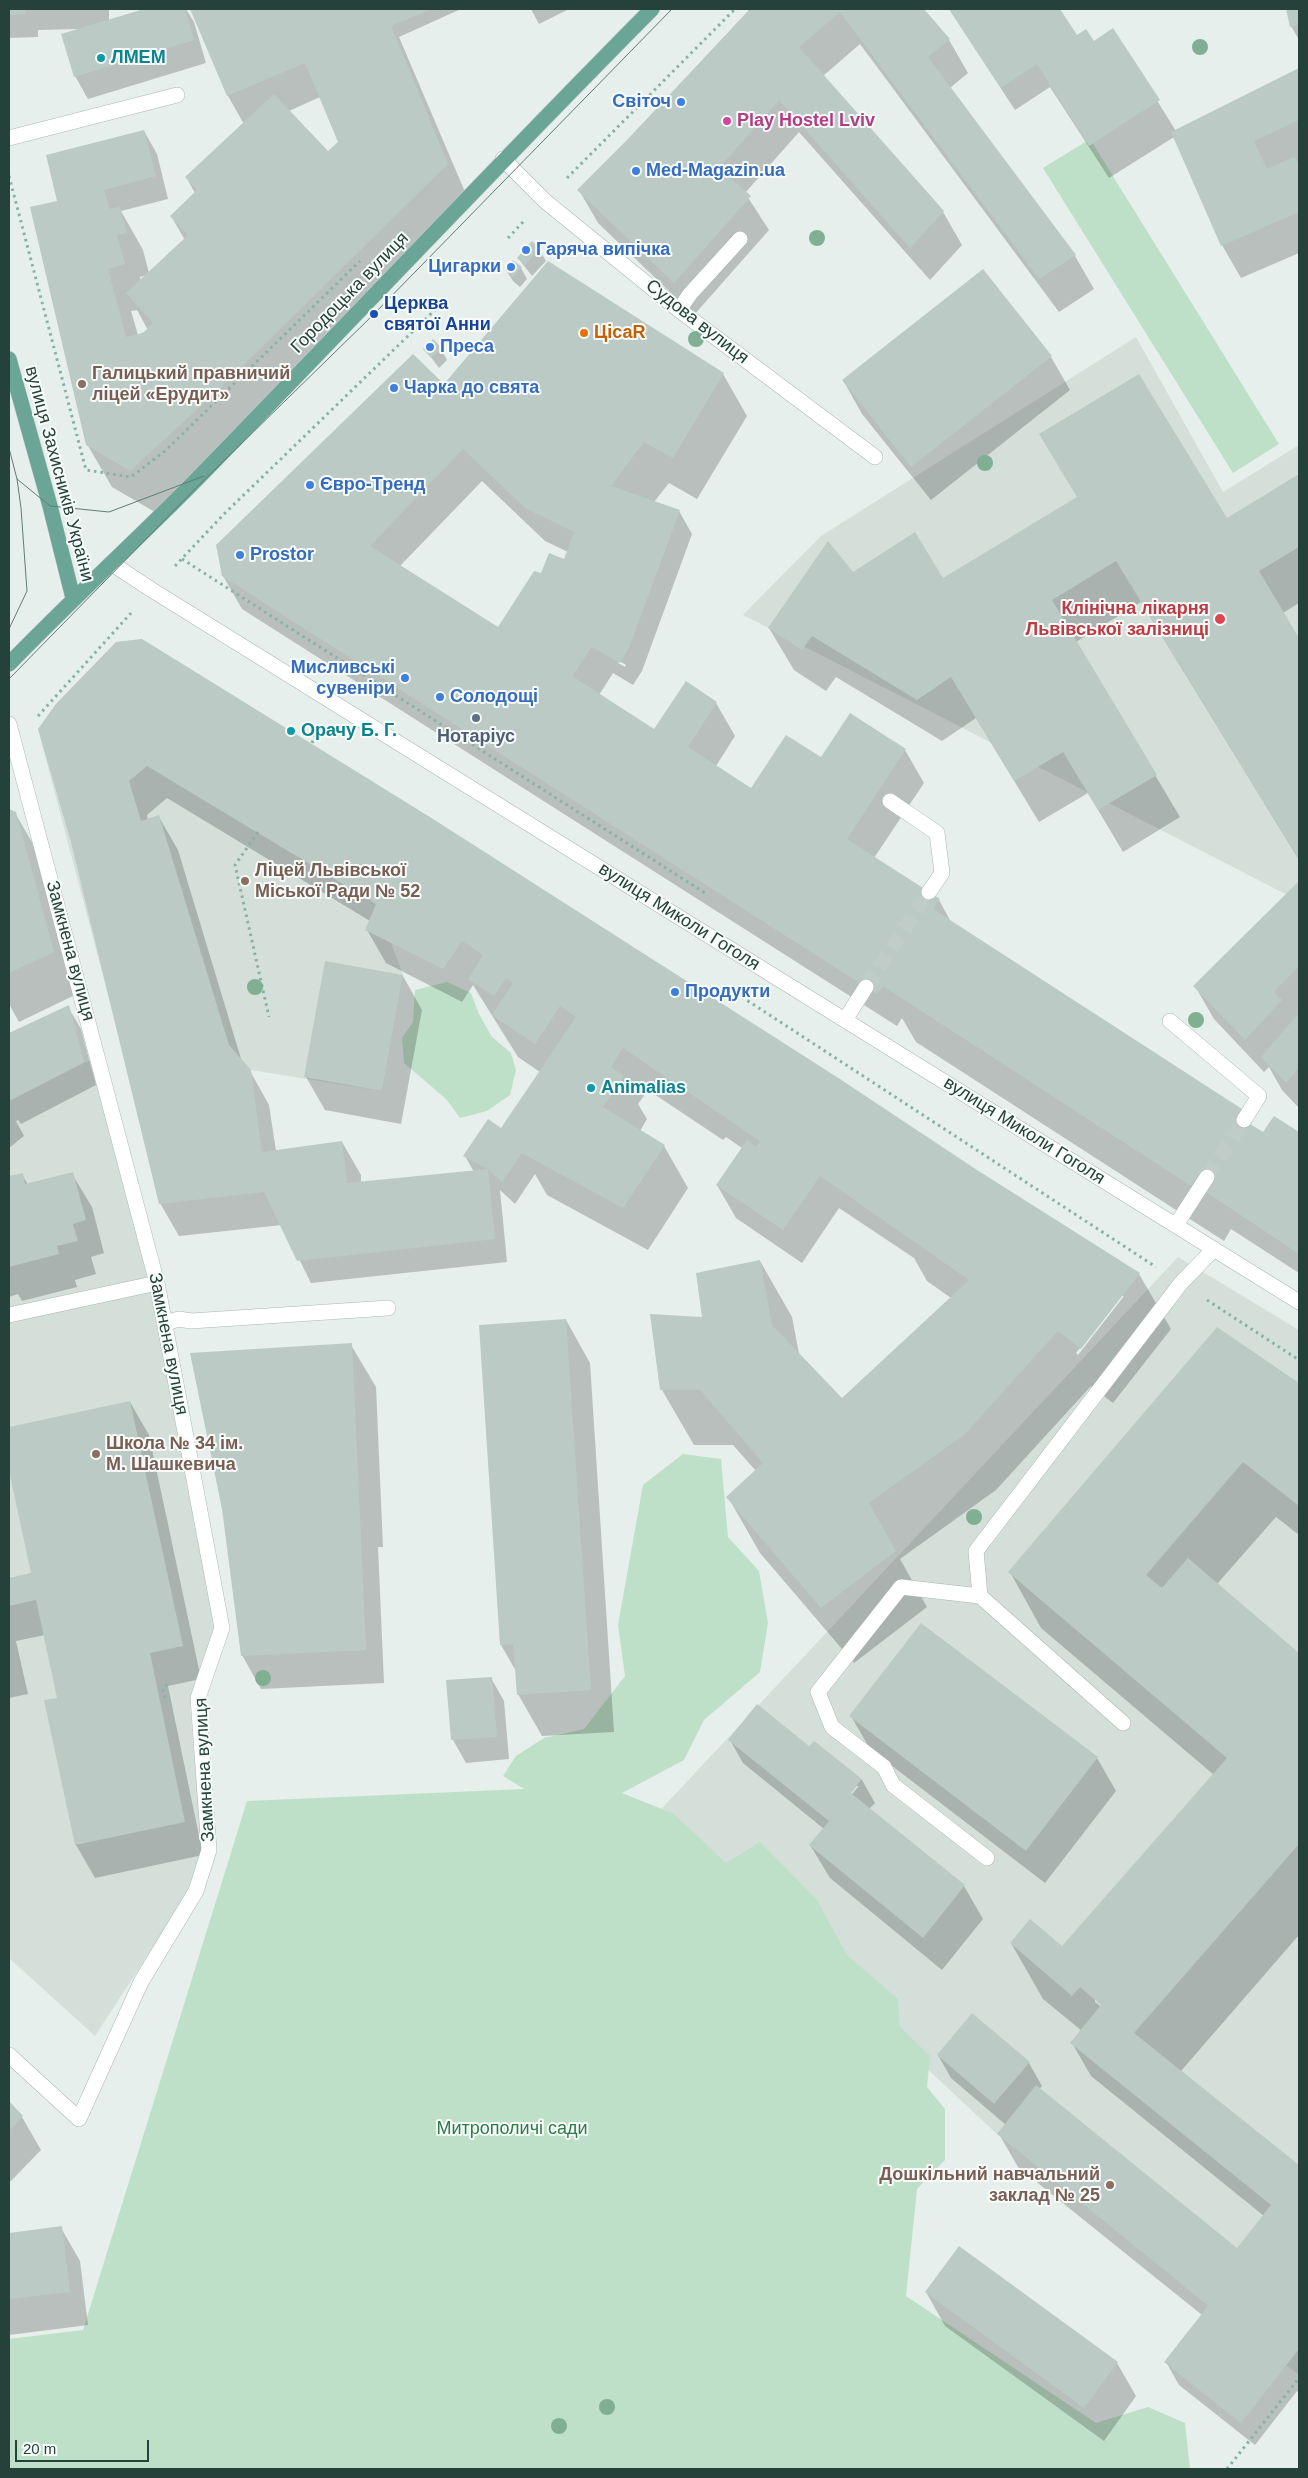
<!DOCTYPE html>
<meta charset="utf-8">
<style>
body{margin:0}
#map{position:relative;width:1308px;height:2478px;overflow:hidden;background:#e6efeb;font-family:Helvetica,sans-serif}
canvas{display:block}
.frame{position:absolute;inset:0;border:10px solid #24423a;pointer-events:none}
.scale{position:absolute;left:15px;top:2440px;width:134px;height:22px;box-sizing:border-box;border:2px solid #24423a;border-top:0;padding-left:6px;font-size:15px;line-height:18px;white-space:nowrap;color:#24423a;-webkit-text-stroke:4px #f7fbf9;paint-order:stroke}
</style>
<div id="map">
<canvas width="1308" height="2478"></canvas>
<div class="frame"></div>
<div class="scale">20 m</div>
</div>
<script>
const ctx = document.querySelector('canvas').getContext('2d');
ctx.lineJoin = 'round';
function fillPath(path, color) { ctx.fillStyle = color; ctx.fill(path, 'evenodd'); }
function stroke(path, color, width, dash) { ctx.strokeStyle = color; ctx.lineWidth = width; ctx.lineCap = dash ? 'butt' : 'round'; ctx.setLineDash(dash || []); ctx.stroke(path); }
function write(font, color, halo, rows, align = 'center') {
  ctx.font = font + ' Helvetica,sans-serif'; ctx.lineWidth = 4; ctx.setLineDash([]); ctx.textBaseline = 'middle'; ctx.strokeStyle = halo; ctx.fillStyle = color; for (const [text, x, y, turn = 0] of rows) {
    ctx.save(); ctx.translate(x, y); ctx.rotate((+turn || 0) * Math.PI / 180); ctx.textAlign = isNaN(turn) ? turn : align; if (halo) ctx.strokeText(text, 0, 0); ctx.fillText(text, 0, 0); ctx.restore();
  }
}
const built = new Path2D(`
 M1136 337 1223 492 1299 445V901L743 615 821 536Z
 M142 639 433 819 391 943 403 975 382 1091 251 1070 132 1086 38 729 56 704 116 642Z
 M92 1059 150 1279 217 1628 190 1706 202 1848 185 1898 95 2036 9 1958V1101Z
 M1178 1257 1299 1330V2375L1208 2306 997 2134 905 2048 519 1961Z`);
const green = new Path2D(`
 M1090 139 1279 444 1233 473 1043 168Z
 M447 982 471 993 479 1014 492 1037 511 1053 516 1070 510 1095 487 1111 460 1118 446 1099 404 1063 402 1038 413 1022 415 990Z
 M683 1454 721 1459 728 1537 759 1571 768 1623 760 1672 704 1720 684 1760 622 1793 674 1814 726 1863 760 1842 817 1900 847 1955 898 1999 900 2027 930 2056 927 2087 945 2109V2160L917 2189 906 2296 1096 2423 1148 2407 1185 2423 1190 2469H9V2339L83 2330 247 1801 524 1789 503 1776 516 1756 544 1738 584 1729 625 1676 618 1625 643 1485Z`);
const shadow = new Path2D(`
 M9 9H109V20L148 9H186L194 22 206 63 88 99 75 76 78 29 38 30V37L9 38Z
 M191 9H461L399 37 471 206 240 433 155 512 112 487 87 444 59 202 144 131 157 154 168 199 121 211 143 250 149 273 185 240 171 216 195 193 186 177 244 124 228 96ZM320 97 340 142 328 153 289 111ZM147 275 141 281 140 277ZM137 310 148 330 138 335 131 311Z
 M531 9H569L539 24Z
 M750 9H923L949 40 968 73 950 88 1075 256 1094 289 1059 312 860 44 823 76 943 212 962 245 930 280 799 132 745 193 769 230 694 315 598 223 579 190 627 142Z
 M949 9H1059L1076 36 1093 43 1113 30 1176 131 1299 70V162L1296 163 1299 166V253L1241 278 1222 245 1174 137 1109 178 1050 87 1015 110Z
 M1287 9H1299V40L1291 26Z
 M539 249 546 261 532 276 518 258Z
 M521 268 527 279 520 287 513 281 506 270Z
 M425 349H441L447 360 439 368Z
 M1051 357 1070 390 931 500 862 414 843 380Z
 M723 374 747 416 697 499 669 483 654 502 679 511 692 534 642 671 633 685 613 673 599 695 654 730 716 703 735 736 716 766 752 790 821 759 905 750 924 783 874 858 939 900 951 922 1241 1110 1250 1125 1264 1134 1274 1118 1299 1134V1273L1231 1229 1224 1241 916 1042 902 1018 897 1026 242 609 223 576 444 386ZM482 481 545 541 568 552 565 560 542 575 498 629 400 566ZM618 660 626 665 625 667 618 663Z
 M1299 476V603L1283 613 1299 640V860L1141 602 1076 642 1180 817 1123 852 1088 793 1039 822 976 718 942 741 836 677 826 691 794 670 769 628 852 573 943 579 1226 520Z
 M67 694 976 1171 1139 1274 1171 1329 1113 1403 1091 1386 996 1490 900 1559 927 1607 854 1663 760 1553 728 1497 756 1471 733 1445H694L662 1390 704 1318 760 1261 792 1317 799 1354 842 1399 951 1298 927 1281 914 1258 839 1208 802 1263 736 1218 717 1185 742 1148 726 1137 723 1140 648 1090 638 1104 647 1119 640 1131 664 1146 688 1188 648 1250 547 1195 535 1174 515 1204 500 1190 507 1262 311 1283 282 1225 179 1236 160 1203ZM167 798 370 921 367 930 386 963 462 1002 473 985 518 1057 540 1072 501 1130 465 1156 474 1172 361 1183V1175L342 1142 276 1151 269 1105 250 1071 242 1062 178 850 159 817 148 820 147 815ZM1121 1296H1124L1078 1355 1076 1353Z
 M9 811 15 813 40 856 77 994 19 1022 9 1004Z
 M1299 884V1108L1282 1090 1269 1067 1264 1072 1214 1019 1195 986Z
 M403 976 422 1010 401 1124 325 1110 306 1077Z
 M68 1007 81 1029 96 1085 21 1124 18 1120 16 1121 24 1136 9 1148V1034Z
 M22 1174 28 1185 72 1174 92 1207 104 1253 91 1257 96 1274 75 1280 77 1287 22 1301 18 1294 9 1297V1177Z
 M566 1320 590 1363 614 1732 542 1736 518 1694 516 1671 501 1645Z
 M1218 1329 1299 1384V1535L1276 1517 1217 1584 1299 1654V1935L1181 2071 1299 2167V2393L1297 2391 1255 2445 1179 2385 1166 2362 1202 2315 1018 2167 999 2134 1006 2125 951 2078 938 2055 972 2015 1029 2063 1042 2086 1039 2089 1237 2250 1264 2216 1091 2076 1072 2043 1082 2031 1043 1999 1011 1943 1062 1948 1214 1775 1041 1628 1010 1572ZM1095 1998 1109 2013 1095 2002Z
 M351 1345 376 1387 383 1547H378L384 1683 261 1689 242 1655 223 1508Z
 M130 1402 149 1435 201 1679 168 1686 203 1855 95 1878 76 1845 46 1701 59 1699 45 1635 16 1641 28 1694 9 1698V1579L32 1574 9 1465V1428Z
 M491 1678 504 1701 509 1759 466 1763 453 1740Z
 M851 1716 1097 1758 1116 1791 1045 1883 870 1749Z
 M730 1740 810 1748 815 1742 862 1780 875 1803 869 1809 964 1886 983 1919 942 1970 830 1878 810 1845 824 1829 743 1763ZM856 1786H859L843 1805 841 1804Z
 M9 2103 22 2117 41 2150 9 2183Z
 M61 2228 80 2261 88 2325 9 2335V2234Z
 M926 2292 1117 2363 1136 2396 1104 2441 945 2326Z`);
const building = new Path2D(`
 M9 9H26L25 14 9 15Z
 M144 9H185L194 40 74 77 61 34Z
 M190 9H432L391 26 448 164 217 391 130 471 86 445 30 207 57 201 46 155 144 130 156 176 104 190 110 209 120 207 127 233 117 235 125 264 108 269 126 337 143 333 153 323 126 293 188 235 170 216 197 190 185 177 274 94 328 151 338 142 305 63 227 96Z
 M750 9H924L950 39 928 57 1076 255 1039 279 840 12 799 47 944 211 910 248 779 100 719 168 751 196 674 283 577 190 626 141Z
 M949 9H1060L1077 35 1086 29 1094 41 1113 28 1160 100 1089 146 1037 64 1001 88Z
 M1286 9H1299V24L1290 27Z
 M1299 68V120L1254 141 1267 169 1294 157 1299 164V212L1221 246 1171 132Z
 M532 241 540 249 525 265 517 258Z
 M513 260 522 267 513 277 505 270Z
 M548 261 724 373 673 458 644 442 611 486 680 510 629 648 620 663 592 647 572 676 654 729 686 681 717 702 688 747 751 788 786 735 821 757 850 713 906 749 847 839 940 899 933 909 1242 1109 1237 1116 1263 1132 1274 1116 1299 1132V1254L1206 1192 1207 1177 1200 1173 1191 1186 883 986 877 994 866 987 222 576 216 545 413 354 444 384ZM463 449 525 508 574 532 564 559 549 553 541 573 534 571 498 627 370 546Z
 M983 269 1052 356 911 467 842 380Z
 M433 339 442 348 431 358 423 349Z
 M1139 374 1227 518 1299 474V547L1259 571 1299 638V860L1116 561 1052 600 1157 775 1098 810 1063 752 1014 781 951 677 917 700 812 636 802 650 768 628 828 541 853 572 915 532 943 578 1077 497 1039 434Z
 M142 639 433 819 840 1079 977 1170 1140 1273 1081 1349 1058 1331 964 1435 869 1503 896 1551 821 1608 726 1497 763 1463 700 1390H660L650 1314 702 1317 696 1273 760 1260 772 1325 842 1398 969 1280 820 1176 783 1230 716 1185 747 1140 756 1147 760 1141 623 1048 611 1067 624 1076 603 1107 665 1145 623 1208 522 1153 502 1182 488 1169 495 1239 297 1261 264 1192 159 1204 71 842 38 729 56 704 116 642ZM147 766 376 904 365 930 443 969 462 941 483 955 468 979 494 996 506 978 513 983 492 1015 535 1044 560 1006 576 1017 501 1128 488 1119 463 1156 488 1169 347 1183 342 1141 262 1152 251 1070 229 1045 159 815 141 821 129 781Z
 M9 809 16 812 54 952 9 973Z
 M1299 881V966L1274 992 1282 1000 1245 1040 1193 986Z
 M325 961 403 975 382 1091 304 1077Z
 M69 1005 84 1062 9 1101V1033Z
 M1299 1013V1068L1286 1083 1261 1057Z
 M73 1172 86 1220 73 1224 78 1241 57 1246 59 1254 9 1267V1176L23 1173 25 1184Z
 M566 1319 591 1690 517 1695 513 1644 500 1645 479 1325Z
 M1217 1327 1299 1383V1506L1243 1462 1146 1575 1162 1588 1188 1558 1299 1653V1844L1134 2033 1299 2165V2349L1241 2423 1164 2362 1208 2306 997 2134 1036 2085 1237 2248 1271 2205 1070 2043 1101 2005 1080 1987 1072 1996 1010 1943 1030 1919 1062 1946 1227 1758 1008 1572Z
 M352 1343 366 1650 241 1656 222 1509 190 1353Z
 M130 1401 183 1646 150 1653 185 1822 75 1845 44 1700 57 1698 36 1600 9 1606V1578L31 1573 9 1471V1427Z
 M921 1623 1098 1757 1026 1851 849 1716Z
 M492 1677 497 1737 451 1740 446 1680Z
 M757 1704 809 1746 814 1741 862 1779 851 1793 965 1885 923 1938 809 1845 829 1821 728 1740Z
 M972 2013 1030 2062 994 2104 937 2055Z
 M9 2101 23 2116 9 2131Z
 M62 2226 70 2292 9 2299V2233Z
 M959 2246 1118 2362 1084 2408 925 2292Z`);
const minorTunnel = new Path2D(`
 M866 987 929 892
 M1207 1177 1244 1120`);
const path = new Path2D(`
 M9 176 86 470 131 477 165 451 360 261
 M567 178 735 9
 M508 238 523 222
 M182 559 705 893
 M175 566 224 514 440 305
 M38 716 131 613
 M312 743 317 728
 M258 832 235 865 269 1017
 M742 997 1156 1267
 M1207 1300 1299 1360
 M165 1698 163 1689 169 1682
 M1227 2469 1299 2378`);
const minor = new Path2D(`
 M9 138 177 95
 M503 159 545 201 679 310 875 457
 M679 310 690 294 740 239
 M111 563 152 590 1299 1302
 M9 724 157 1283 222 1628 198 1698 209 1850 196 1891 141 1982 79 2119 9 2055
 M890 801 937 833 942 873 929 892
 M845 1020 866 987
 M1170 1021 1259 1096 1244 1120
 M1176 1225 1207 1177
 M9 1315 157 1283
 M165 1323 179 1319 191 1321 388 1308
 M980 1596 901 1587 818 1692 832 1727 884 1767 893 1785 987 1858
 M1123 1723 980 1596 976 1551 1181 1283 1214 1249`);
const major = new Path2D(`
 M9 359 50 506 73 598
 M9 664C70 601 135 542 196 480 349 323 498 164 652 9`);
const tram = new Path2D(`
 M9 448 17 479 21 508 27 591 9 629
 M17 479 50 506 109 512 204 476
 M9 679 198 486 374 314 672 9`);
const trees = [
 [1200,47],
 [817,238],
 [696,339],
 [985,463],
 [255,987],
 [1196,1020],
 [974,1517],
 [263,1678],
 [607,2407],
 [559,2426]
];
const markers = [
 [101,58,5,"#0f9aa8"],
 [681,102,5,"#3f7fe0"],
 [727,121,5,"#d1479c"],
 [636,171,5,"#3f7fe0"],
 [526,250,5,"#3f7fe0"],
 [511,267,5,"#3f7fe0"],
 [374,314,5,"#1a4fb4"],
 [584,333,5,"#e8710a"],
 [430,347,5,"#3f7fe0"],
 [82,384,5,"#8d6e63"],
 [394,388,5,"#3f7fe0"],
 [310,485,5,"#3f7fe0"],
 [240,555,5,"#3f7fe0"],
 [1220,619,6,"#e0444e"],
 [405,678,5,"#3f7fe0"],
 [440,697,5,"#3f7fe0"],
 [476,718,5,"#5c6f8a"],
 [291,731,5,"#0f9aa8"],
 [245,881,5,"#8d6e63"],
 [675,992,5,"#3f7fe0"],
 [591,1088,5,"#0f9aa8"],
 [96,1454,5,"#8d6e63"],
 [1110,2185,5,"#8d6e63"]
];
const cultureNames = [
 ["ЛМЕМ",111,58],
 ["Орачу Б. Г.",301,731],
 ["Animalias",601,1088]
];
const shopNames = [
 ["Світоч",671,102,"right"],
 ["Med-Magazin.ua",646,171],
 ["Гаряча випічка",536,250],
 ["Цигарки",501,267,"right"],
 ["Преса",440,347],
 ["Чарка до свята",404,388],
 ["Євро-Тренд",320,485],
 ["Prostor",250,555],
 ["Мисливські",395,668,"right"],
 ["сувеніри",395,689,"right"],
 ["Солодощі",450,697],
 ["Продукти",685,992]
];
const hotelNames = [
 ["Play Hostel Lviv",737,121]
];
const streetNames = [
 ["Городоцька вулиця",350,293,-46],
 ["Судова вулиця",697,322,38],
 ["вулиця Захисників України",59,474,75],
 ["вулиця Миколи Гоголя",679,917,32],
 ["Замкнена вулиця",70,951,75],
 ["вулиця Миколи Гоголя",1024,1131,32],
 ["Замкнена вулиця",168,1344,79],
 ["Замкнена вулиця",205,1770,-93]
];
const transitNames = [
 ["Церква",384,304],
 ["святої Анни",384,325]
];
const foodNames = [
 ["ЦісаR",594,333]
];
const educationNames = [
 ["Галицький правничий",92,374],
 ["ліцей «Ерудит»",92,395],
 ["Ліцей Львівської",255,871],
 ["Міської Ради № 52",255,892],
 ["Школа № 34 ім.",106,1444],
 ["М. Шашкевича",106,1465],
 ["Дошкільний навчальний",1100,2175,"right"],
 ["заклад № 25",1100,2196,"right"]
];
const healthNames = [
 ["Клінічна лікарня",1209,609],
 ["Львівської залізниці",1209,630]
];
const serviceNames = [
 ["Нотаріус",476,737]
];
const parkNames = [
 ["Митрополичі сади",512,2129]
];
fillPath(built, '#d4dfda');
fillPath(green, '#bfe0c8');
fillPath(shadow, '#0003');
fillPath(building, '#bbcac4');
stroke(minorTunnel, '#bfccc8', 15, [15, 8]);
stroke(minor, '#a8b8b2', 16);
stroke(major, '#c2cac8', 16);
stroke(path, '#86b3a5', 3, [2.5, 4]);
stroke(minor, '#fff', 15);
stroke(major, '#6aa596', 15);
stroke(tram, '#5f7d75', 1);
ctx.fillStyle = '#80af93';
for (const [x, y] of trees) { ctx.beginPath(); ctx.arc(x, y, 8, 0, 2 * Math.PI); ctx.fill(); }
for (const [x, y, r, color] of markers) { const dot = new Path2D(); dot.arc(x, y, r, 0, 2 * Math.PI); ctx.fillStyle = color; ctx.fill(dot); stroke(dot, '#f7fbf9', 2); }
write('bold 18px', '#0d838f', '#f7fbf9', cultureNames, 'left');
write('bold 18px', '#366cbe', '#f7fbf9', shopNames, 'left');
write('bold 18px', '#b23c85', '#f7fbf9', hotelNames, 'left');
write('18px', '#24423a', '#f7fbf9', streetNames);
write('bold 18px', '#164399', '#f7fbf9', transitNames, 'left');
write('bold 18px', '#c56008', '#f7fbf9', foodNames, 'left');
write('bold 18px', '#785e54', '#f7fbf9', educationNames, 'left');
write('bold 18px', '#be3a42', '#f7fbf9', healthNames, 'right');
write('bold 18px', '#4e5e75', '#f7fbf9', serviceNames);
write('18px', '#2d7a4b', '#f7fbf9', parkNames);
</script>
